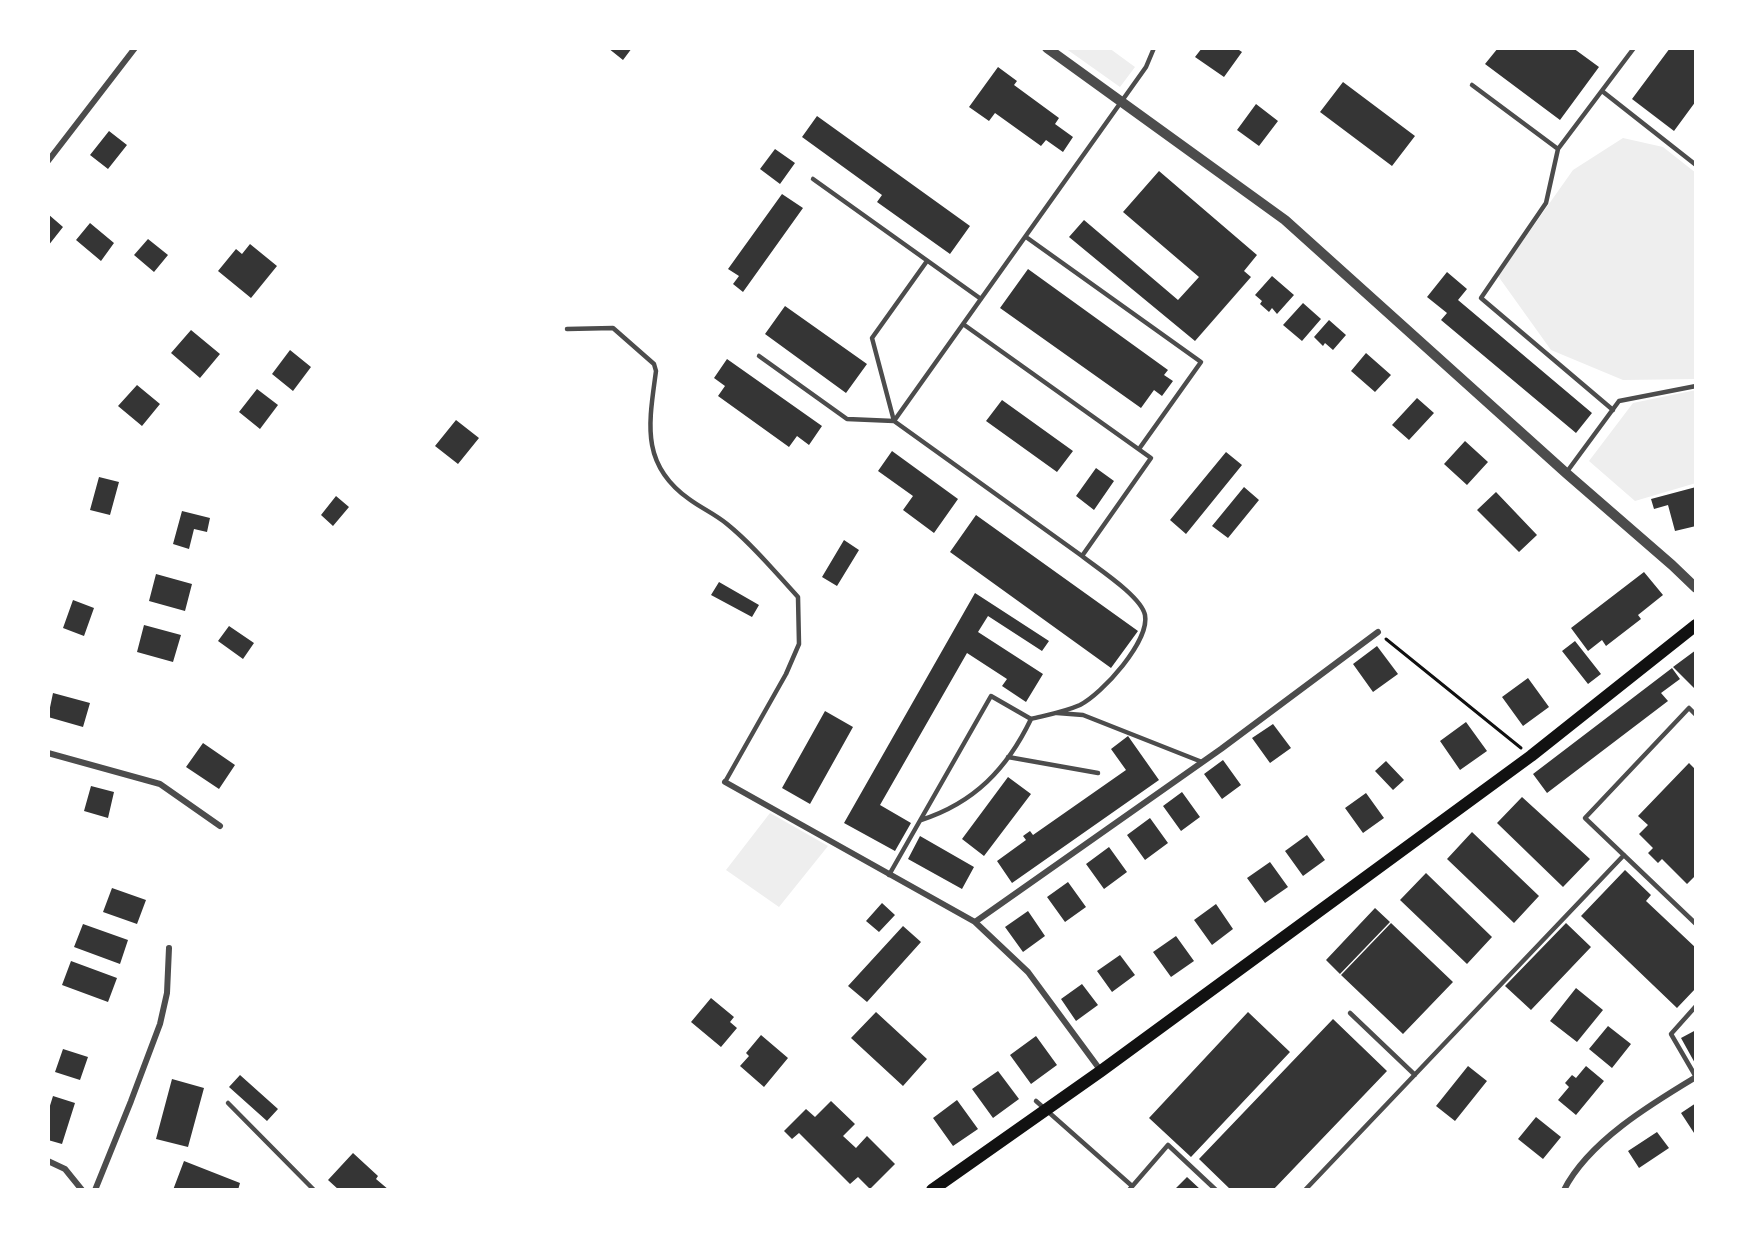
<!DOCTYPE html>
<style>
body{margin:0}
#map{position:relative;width:1744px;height:1238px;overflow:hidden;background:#fff;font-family:"Exo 2",sans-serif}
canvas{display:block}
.frame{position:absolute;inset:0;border:50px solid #fff;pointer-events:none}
</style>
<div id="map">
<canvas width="1744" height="1238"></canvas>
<div class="frame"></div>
</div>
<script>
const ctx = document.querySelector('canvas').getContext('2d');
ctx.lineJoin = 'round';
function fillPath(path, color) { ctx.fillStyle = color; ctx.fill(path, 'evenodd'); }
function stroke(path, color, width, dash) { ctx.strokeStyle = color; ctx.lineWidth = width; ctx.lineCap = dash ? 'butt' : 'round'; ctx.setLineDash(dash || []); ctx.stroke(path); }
const green = new Path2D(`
 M1065 48H1109L1135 67 1120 87Z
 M1623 138 1663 147 1696 173V379L1623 380 1551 350 1498 276 1573 170Z
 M1696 390V483L1635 501 1589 461 1633 403Z
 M770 813 828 846 779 907 726 870Z`);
const building = new Path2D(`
 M608 48H632L623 60Z
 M1202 48H1236L1242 52 1224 77 1195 57Z
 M1498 48H1573L1599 67 1560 120 1485 64Z
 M1670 48H1696V101L1674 131 1632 99Z
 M998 67 1017 81 1014 85 1059 118 1055 124 1073 137 1063 152 1046 140 1041 146 995 113 989 121 969 107Z
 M1343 82 1415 136 1392 166 1320 112Z
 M1256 104 1278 121 1259 146 1237 130Z
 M817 116 970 226 950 254 877 202 882 195 802 137Z
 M109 131 127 145 108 169 90 155Z
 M775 149 795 163 780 184 760 169Z
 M1159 171 1257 255 1244 271 1251 277 1195 341 1069 237 1084 220 1178 300 1199 277 1123 212Z
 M782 194 803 208 743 292 733 284 739 276 728 269Z
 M48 214 63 227 48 246Z
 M90 223 114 243 101 261 76 240Z
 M148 239 168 255 154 272 134 255Z
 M250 244 277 266 251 298 218 271 236 249 242 254Z
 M1028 269 1168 370 1164 375 1173 381 1162 396 1154 390 1141 408 1000 308Z
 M1447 272 1467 289 1458 300 1592 413 1576 433 1441 320 1447 313 1427 297Z
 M1272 276 1294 295 1277 314 1272 308 1269 312 1260 304 1262 301 1255 295Z
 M1303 303 1321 319 1302 341 1283 325Z
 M785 306 867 364 846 393 765 334Z
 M1329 320 1346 335 1333 350 1325 343 1323 346 1314 337Z
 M191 330 220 354 200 378 171 353Z
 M290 350 311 367 293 391 272 374Z
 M1366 353 1391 375 1375 392 1351 371Z
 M727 359 822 426 809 445 797 436 789 447 718 396 725 386 714 378Z
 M137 385 160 404 142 426 118 406Z
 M257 389 278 405 260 429 239 412Z
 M1417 398 1434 413 1409 440 1392 425Z
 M1002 400 1073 451 1057 472 986 421Z
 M456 420 479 438 458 464 435 446Z
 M1465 441 1488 462 1467 485 1444 464Z
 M892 451 958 499 934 533 903 510 913 496 878 471Z
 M1226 452 1242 465 1186 534 1170 520Z
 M1096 468 1114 481 1094 510 1076 496Z
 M99 477 119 482 110 515 90 510Z
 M1244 487 1259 500 1228 538 1212 526Z
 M1696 487V526L1675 531 1668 505 1654 509 1651 499Z
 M1496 492 1537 535 1519 552 1477 510Z
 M336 496 349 507 333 526 321 515Z
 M182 511 210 518 207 532 194 529 189 549 173 544Z
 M976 515 1138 631 1111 668 950 552Z
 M844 540 859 550 837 586 822 577Z
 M1644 572 1663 595 1638 615 1641 619 1606 646 1602 640 1588 651 1571 628Z
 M156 574 192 584 185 611 149 601Z
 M719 582 759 605 752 617 711 595Z
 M975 593 1049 641 1042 651 988 616 978 632 1043 674 1026 702 1002 686 1007 679 967 653 880 805 911 823 895 851 844 823Z
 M73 600 94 608 84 636 63 628Z
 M144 625 181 635 173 662 137 652Z
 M229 626 254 643 243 659 218 641Z
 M1575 641 1601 674 1588 684 1562 651Z
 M1377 646 1398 674 1373 692 1353 664Z
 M1696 650V690L1673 667Z
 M1672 668 1680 679 1661 693 1668 701 1547 793 1533 774Z
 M1528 678 1549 707 1523 726 1502 697Z
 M53 693 90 703 83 727 48 717Z
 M825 711 853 727 810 804 782 788Z
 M1466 722 1487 751 1460 770 1440 741Z
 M1273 724 1291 748 1270 763 1252 738Z
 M1128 736 1159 780 1012 883 997 861 1026 840 1023 836 1030 831 1033 835 1126 770 1111 749Z
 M203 743 235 765 219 789 186 767Z
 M1223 760 1241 785 1222 799 1204 774Z
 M1386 761 1404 780 1393 790 1375 771Z
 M1689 763 1696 770V875L1687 884 1662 859 1658 863 1648 853 1653 848 1639 834 1648 825 1638 816Z
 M1008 777 1031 794 984 856 962 839Z
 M91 786 114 792 108 818 84 811Z
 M1182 792 1200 817 1181 831 1163 806Z
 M1366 793 1384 818 1363 833 1345 808Z
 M1522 797 1590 859 1563 887 1497 823Z
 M1150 818 1168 843 1145 860 1127 835Z
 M1472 832 1539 896 1514 923 1447 859Z
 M1307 835 1325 860 1303 876 1285 851Z
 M920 836 974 867 962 889 908 859Z
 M1109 847 1127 872 1104 889 1086 864Z
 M1270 862 1288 887 1265 903 1247 878Z
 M1625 870 1651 895 1646 901 1696 948V988L1677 1008 1581 916Z
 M1426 873 1492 937 1467 964 1400 900Z
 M1068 882 1086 907 1065 922 1047 897Z
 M112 888 146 900 137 924 103 912Z
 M882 903 895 915 879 932 866 921Z
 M1216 904 1233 929 1212 945 1194 920Z
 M1375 908 1390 922 1340 974 1326 960Z
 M1028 911 1045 936 1023 952 1005 927Z
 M1391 923 1453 982 1403 1034 1341 975Z
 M1566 923 1591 947 1531 1010 1505 986Z
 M83 924 128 940 120 964 74 947Z
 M903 926 921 942 867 1002 848 986Z
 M1176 936 1194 961 1171 977 1153 952Z
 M1120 955 1135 975 1112 992 1097 971Z
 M71 961 117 978 108 1002 62 985Z
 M1082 984 1098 1005 1076 1021 1061 999Z
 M1576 988 1603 1010 1577 1042 1550 1021Z
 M711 998 734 1017 730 1022 737 1028 721 1047 691 1022Z
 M876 1012 927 1059 903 1086 851 1038Z
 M1248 1012 1290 1052 1191 1157 1149 1118Z
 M1333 1019 1387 1071 1273 1190H1231L1199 1159Z
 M1608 1026 1631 1044 1612 1068 1589 1049Z
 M1696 1030V1065L1681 1038Z
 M761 1035 788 1058 764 1087 740 1066 749 1056 746 1053Z
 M1036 1036 1057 1065 1031 1084 1010 1055Z
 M63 1049 88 1057 80 1080 55 1072Z
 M1468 1066 1487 1081 1455 1121 1436 1106Z
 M1586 1066 1604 1081 1576 1115 1558 1100 1569 1087 1565 1083 1572 1075 1576 1078Z
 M998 1071 1019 1099 993 1118 972 1089Z
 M240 1075 278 1109 267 1121 229 1087Z
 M172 1079 204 1088 188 1147 156 1139Z
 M53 1096 75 1103 62 1144 48 1140V1112Z
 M957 1100 978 1129 953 1146 933 1118Z
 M831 1101 855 1124 843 1136 856 1148 867 1136 895 1164 870 1189 858 1177 850 1184 799 1133 792 1139 784 1131 806 1109 815 1117Z
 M1696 1103V1136L1681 1113Z
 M1536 1117 1561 1137 1543 1159 1518 1139Z
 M1657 1132 1669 1148 1639 1168 1628 1151Z
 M353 1153 378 1176 376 1179 389 1190H339L328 1180Z
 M184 1161 240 1183 238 1190H173Z
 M1187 1177 1201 1190H1174Z`);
const path = new Path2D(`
 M1386 639 1521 748`);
const service = new Path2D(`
 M1472 85 1558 149 1634 48
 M1602 91 1696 165
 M1558 149 1546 203 1481 298 1613 410
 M813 179 981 299
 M1026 237 1201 362 1139 449
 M963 324 1151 458 1082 556 894 421 1146 67 1154 48
 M567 329 613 328 654 364 656 371C649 423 640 464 689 499 701 508 715 514 727 524 753 545 775 572 798 597L799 644 786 674 725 782
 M759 356 847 419 894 421 872 338 927 261
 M1566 473 1619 401 1696 386
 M1057 713 1083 715 1202 762
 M1696 715 1689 708 1585 818 1696 924
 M1008 757 1098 773
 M921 820C974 803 1007 769 1031 719
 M889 875 991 696 1031 719C1047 715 1064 712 1080 705 1102 694 1150 641 1145 615 1141 596 1097 568 1082 556
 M1350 1013 1415 1075
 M1696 1077 1671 1034 1696 1006
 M1036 1101 1132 1186
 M228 1103 314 1190
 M1129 1190 1168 1145 1216 1190
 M1305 1190 1624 855`);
const minor = new Path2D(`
 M48 161 135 48
 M48 753 160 784 220 826
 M725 782 975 922 1028 972 1101 1071
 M975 922 1221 749 1378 632
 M48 1161 65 1169 82 1190
 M95 1190 131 1101 160 1024 167 993 169 948
 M1564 1190C1588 1142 1651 1104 1696 1077`);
const tertiary = new Path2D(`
 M1047 48 1285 220 1566 473 1672 565 1696 588`);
const secondary = new Path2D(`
 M932 1190 1101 1071 1531 756 1696 625`);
fillPath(green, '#eee');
fillPath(building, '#353535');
stroke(path, '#111', 3);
stroke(service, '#4c4c4c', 4.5);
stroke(minor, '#4c4c4c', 6);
stroke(tertiary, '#4c4c4c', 10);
stroke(secondary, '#111', 12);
</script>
